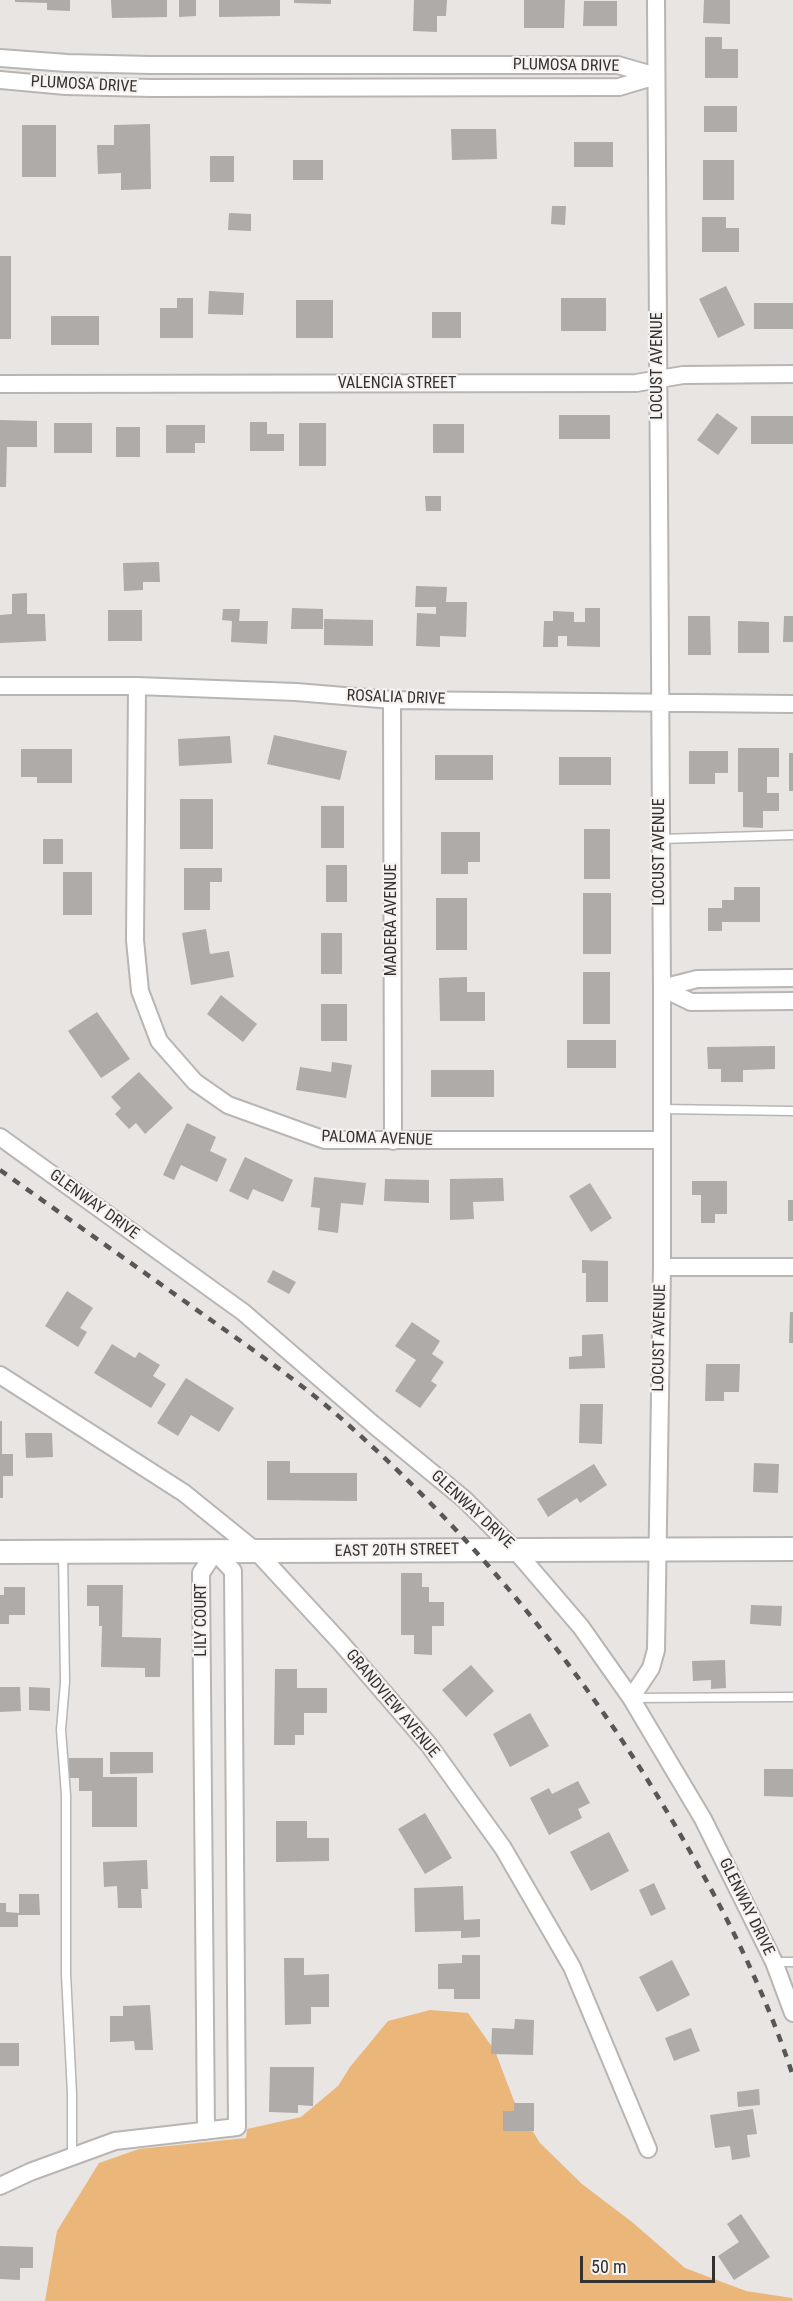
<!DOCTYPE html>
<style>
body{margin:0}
#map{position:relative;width:793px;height:2301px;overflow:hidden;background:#e8e5e2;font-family:"Roboto Condensed",sans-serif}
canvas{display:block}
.scale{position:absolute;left:580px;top:2256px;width:135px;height:27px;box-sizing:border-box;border:3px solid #333231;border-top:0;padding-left:8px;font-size:18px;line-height:21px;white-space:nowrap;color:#333231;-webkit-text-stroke:4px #f5f2ef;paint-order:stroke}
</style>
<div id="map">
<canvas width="793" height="2301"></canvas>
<div class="scale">50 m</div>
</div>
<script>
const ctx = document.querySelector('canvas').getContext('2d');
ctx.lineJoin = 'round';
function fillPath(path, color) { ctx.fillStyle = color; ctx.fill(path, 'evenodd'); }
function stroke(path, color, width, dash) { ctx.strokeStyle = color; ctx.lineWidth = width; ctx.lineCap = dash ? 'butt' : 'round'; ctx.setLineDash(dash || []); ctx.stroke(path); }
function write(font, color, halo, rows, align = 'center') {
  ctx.font = font + ' "Roboto Condensed",sans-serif'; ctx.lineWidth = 4.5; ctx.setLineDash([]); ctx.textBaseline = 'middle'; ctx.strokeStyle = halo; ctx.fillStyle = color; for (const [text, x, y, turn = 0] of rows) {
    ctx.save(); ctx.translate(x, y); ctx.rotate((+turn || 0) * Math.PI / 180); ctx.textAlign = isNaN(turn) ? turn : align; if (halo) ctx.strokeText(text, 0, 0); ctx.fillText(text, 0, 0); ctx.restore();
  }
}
const green = new Path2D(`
 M430 2010 468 2013 495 2051 514 2101 540 2143 582 2184 632 2222 685 2268 746 2291 792 2298 793 2301H45L57 2231 99 2163 139 2149 246 2138 247 2129 301 2117 338 2086 350 2067 388 2021Z`);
const building = new Path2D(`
 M15 0H70V11L47 10V3L15 2Z
 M111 0H167V17L112 18Z
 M179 0H196V16L179 17Z
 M219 0H280V16L219 17Z
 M294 0H331V4L294 3Z
 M414 0H447L446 16H437V32L413 31Z
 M524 0H565L564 28H524Z
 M704 0H730V24L703 23Z
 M584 1H617V26H583Z
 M705 37H722V49H738V78H705Z
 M704 106H737V132H704Z
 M150 124 151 189 121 190V173L98 174 97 145H114V125Z
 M22 125H56V177H22Z
 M451 129H496L497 159 452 160Z
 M574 142H613V167H574Z
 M210 156H234V182H210Z
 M293 160H323V180H293Z
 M703 160H734V200H703Z
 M552 206H566L565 225 551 224Z
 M229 213 251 214V231L228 230Z
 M702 217H726V228H739V252H702Z
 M0 256H11V339H0Z
 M726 286 745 325 718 338 699 299Z
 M209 291 244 293 243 315 208 314Z
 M177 298H193V338H160V308H177Z
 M561 298H606V331H561Z
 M296 300H333V338H296Z
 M754 303H793V329H754Z
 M432 312H461V338H432Z
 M51 316H99V345H51Z
 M717 413 738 428 718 455 697 440Z
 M559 415H610V439H559Z
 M751 416H793V444H751Z
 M0 420 37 421V447H7L6 487H0Z
 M250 422H267V434H284V451H250Z
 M54 423H92V453H54Z
 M299 423H326V466H299Z
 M433 424H464V453H433Z
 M166 425H205V443H195V453H166Z
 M116 427H140V457H116Z
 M425 496H441V511H426Z
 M159 562 160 582H143V590L124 591 123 563Z
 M416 586 447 587 446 602H467L466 637 440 636V647L416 646 417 613 436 614V607H415Z
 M27 593V614H45L46 641 0 643V615L12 614V594Z
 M292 608 323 609V629H291Z
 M585 608H600V647L567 646V636H558V647H543L544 621H553V611L574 612V622H585Z
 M223 609H240L239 621H268L267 644 231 642 232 621 222 620Z
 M108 610H142V641H108Z
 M688 616H710L711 655H688Z
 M784 616H793V642H783Z
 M324 619 373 620V646L324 645Z
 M738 621 769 622V653H738Z
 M274 735 347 751 340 780 267 764Z
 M230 736 232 763 179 766 178 739Z
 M738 748H779V777H767V793H779V811H763V828L743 827V792H738Z
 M21 749H72V783H37V777H21Z
 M689 751H728V773H715V784H689Z
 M789 753H793V791H789Z
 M435 755H493V780H435Z
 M559 757H611V785H559Z
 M180 799H213V849H180Z
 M321 806H344V848H321Z
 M584 829H610V879H584Z
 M441 832H480V862H468V874H441Z
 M43 839H63V864H43Z
 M326 865H347V902H326Z
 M184 868H222V882H210V910H184Z
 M63 872H92V915H63Z
 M734 887H760V922H722V931H708V908H722V900H734Z
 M583 893H611V954H583Z
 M436 898H467V950H436Z
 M206 929 210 954 229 951 234 977 191 985 182 933Z
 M321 933H342V974H321Z
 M583 972H610V1024H583Z
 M467 977V992H485V1021H440L439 978Z
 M221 995 257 1024 243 1042 207 1014Z
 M321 1004H347V1041H321Z
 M97 1012 130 1059 101 1078 68 1031Z
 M567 1040H616V1068H567Z
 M775 1046V1069L743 1070V1082H721V1069H708L707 1047Z
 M332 1062 352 1065 346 1098 296 1090 300 1067 331 1072Z
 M431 1070H494V1097H431Z
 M139 1072 173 1108 145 1134 136 1123 129 1129 115 1114 121 1108 111 1097Z
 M187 1123 216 1137 210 1151 227 1159 217 1182 181 1165 174 1180 163 1175Z
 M245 1157 293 1180 283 1202 253 1189 248 1200 229 1191Z
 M314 1177 366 1183 363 1205 341 1203 338 1233 318 1230 320 1208 311 1207Z
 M503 1178 504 1201 473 1202 474 1219 450 1220V1179Z
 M385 1179 429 1180V1203L384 1201Z
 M692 1181H727V1214H715V1223H701V1195H692Z
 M590 1183 612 1218 591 1232 569 1196Z
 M788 1200H793V1221H788Z
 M582 1260 608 1261V1302H586V1273H582Z
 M273 1270 296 1282 289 1294 267 1282Z
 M67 1291 93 1308 80 1328 87 1332 78 1347 45 1326Z
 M790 1312H793V1343H789Z
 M412 1322 440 1341 432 1354 444 1362 431 1381 437 1385 420 1408 395 1391 416 1360 395 1346Z
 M603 1334 605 1368 569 1369V1357L582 1356V1335Z
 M112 1344 135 1358 139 1352 160 1365 153 1376 166 1384 151 1408 94 1373Z
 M706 1364H740L739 1392H724V1401H705Z
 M186 1378 234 1408 219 1432 191 1415 178 1436 157 1423Z
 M580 1404H603L602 1444 579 1443Z
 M0 1421H2V1454H13V1476H3V1498H0Z
 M25 1433H52L53 1457 26 1458Z
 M267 1461H290V1473H357V1501L267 1500Z
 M754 1463 779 1464 778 1493 753 1492Z
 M594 1464 607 1485 580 1503 577 1498 548 1517 537 1499Z
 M401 1573H422V1587H429V1602H444V1626H432V1655L414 1654V1635H401Z
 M87 1585H123L122 1637 161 1638 160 1677H145V1668L101 1667 102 1626H99V1606H87Z
 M4 1587H25V1615H9V1624H0V1595H4Z
 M751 1605 782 1606 781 1626 750 1624Z
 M725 1660 726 1688 711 1689V1680L693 1681 692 1661Z
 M471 1665 494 1691 466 1717 442 1690Z
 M275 1669H297V1688H327V1713H304V1735H295V1745H274Z
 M0 1687H20L21 1711 0 1712Z
 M29 1687 50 1688V1711L29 1710Z
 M530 1713 549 1746 510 1767 493 1734Z
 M110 1752H153V1773L110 1774Z
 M69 1758H103V1777H137V1827H92V1791H79V1778H69Z
 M764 1769H793V1797L764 1796Z
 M578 1781 590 1803 578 1809 582 1818 549 1835 530 1798 549 1788 552 1794Z
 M425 1813 452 1858 425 1874 398 1829Z
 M276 1821H307V1838H329V1861L276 1862Z
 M609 1832 629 1871 591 1891 570 1852Z
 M147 1860 148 1889H141L142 1908H118L117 1886 104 1887 103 1862Z
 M654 1883 666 1909 651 1916 639 1890Z
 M463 1886 464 1920 480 1919V1937L461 1938V1931L415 1932 414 1888Z
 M19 1894H39L40 1915H18V1927H0V1903H6V1912L19 1913Z
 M462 1955H480V1999H454V1989H438V1964L462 1963Z
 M284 1958H304V1975L329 1974V2007H311V2024L285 2025Z
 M672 1960 690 1995 657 2012 639 1977Z
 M150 2005 153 2050H135L134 2041 110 2042V2016H123V2006Z
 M515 2019 534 2020 533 2055 491 2054 492 2028 514 2029Z
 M691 2028 700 2051 674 2061 665 2038Z
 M0 2043H19V2066H0Z
 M270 2067H314L313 2106 298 2105V2113L269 2112Z
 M759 2089 760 2105 738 2107 737 2092Z
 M514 2103H534V2131H503V2111H514Z
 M753 2109 757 2134 747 2135 750 2157 732 2160 730 2146 715 2148 710 2115Z
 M741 2214 770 2257 734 2280 718 2256 739 2242 727 2224Z
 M0 2246 33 2247V2268H20V2280L0 2279Z`);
const lane = new Path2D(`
 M660 839 793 835
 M662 1109 793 1111
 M63 1552 65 1682 61 1730 66 1795V1974L72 2094V2157
 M631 1698 793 1697
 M774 1962H793`);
const street = new Path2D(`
 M0 58 67 63 151 65H618L656 76
 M0 80 66 86 151 88 619 87 656 76
 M0 384 636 383 683 375 793 374
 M0 686H137L296 692 392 700 793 704
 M137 686 135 940 140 991 159 1041 195 1082 228 1105 325 1140H661
 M392 700 393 1141
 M662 988 691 1002 793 1001
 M662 988 697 979 793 978
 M0 1137 243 1312 374 1425 464 1499 515 1550 581 1627 631 1698 703 1819 774 1962 793 2013
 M662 1267H793
 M0 1375 184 1493 257 1552 341 1643 429 1745 503 1848 572 1967 648 2149
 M631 1698 651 1668 656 1650 662 1267V988L656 0
 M0 2186 30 2172 115 2141 237 2127 233 1571 215 1552 201 1573 206 2131`);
const secondary = new Path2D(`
 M0 1552 793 1549`);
const rail = new Path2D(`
 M0 1170C67 1218 134 1265 201 1313 253 1350 306 1386 353 1429 485 1547 597 1688 684 1841 727 1915 766 1994 793 2076`);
const streetNames = [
 ["PLUMOSA DRIVE",566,66,1],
 ["PLUMOSA DRIVE",84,85,3],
 ["LOCUST AVENUE",658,366,-90],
 ["VALENCIA STREET",397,384],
 ["ROSALIA DRIVE",396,698,2],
 ["LOCUST AVENUE",660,852,-90],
 ["MADERA AVENUE",392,920,-90],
 ["PALOMA AVENUE",377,1139,2],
 ["GLENWAY DRIVE",94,1205,36],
 ["LOCUST AVENUE",660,1338,-89],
 ["GLENWAY DRIVE",472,1510,43],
 ["EAST 20TH STREET",397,1551,-1],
 ["LILY COURT",202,1620,-90],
 ["GRANDVIEW AVENUE",392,1704,50],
 ["GLENWAY DRIVE",746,1907,64]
];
fillPath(green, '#eab67a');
fillPath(building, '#aeaba8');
stroke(lane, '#b8b5b2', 11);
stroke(street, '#b8b5b2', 20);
stroke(secondary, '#b8b5b2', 26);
stroke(lane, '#fff', 8);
stroke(street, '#fff', 16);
stroke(secondary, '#fff', 22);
stroke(rail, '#595756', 4.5, [8, 8]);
write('16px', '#333231', '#f5f2ef', streetNames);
</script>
